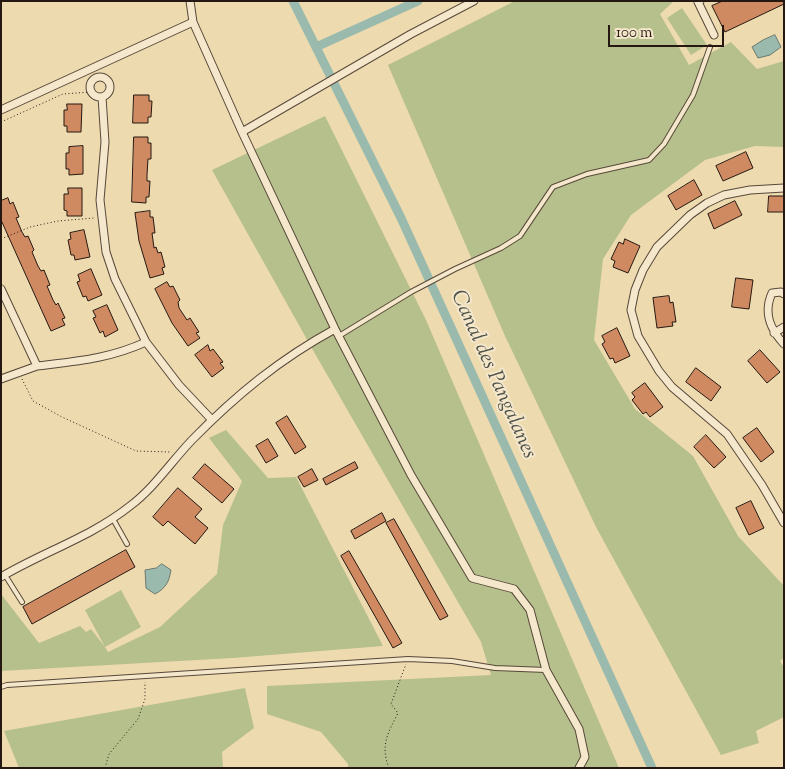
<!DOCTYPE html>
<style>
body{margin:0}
#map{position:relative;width:785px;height:769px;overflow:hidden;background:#eedaaf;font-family:"Sorts Mill Goudy",serif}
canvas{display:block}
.frame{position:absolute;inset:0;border:2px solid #251812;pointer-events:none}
.scale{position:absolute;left:608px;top:25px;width:116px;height:22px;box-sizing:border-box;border:2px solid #251812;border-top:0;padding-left:6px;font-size:15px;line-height:18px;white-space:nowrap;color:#251812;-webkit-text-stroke:4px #f4e7cb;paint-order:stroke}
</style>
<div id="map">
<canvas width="785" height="769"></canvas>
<div class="frame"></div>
<div class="scale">100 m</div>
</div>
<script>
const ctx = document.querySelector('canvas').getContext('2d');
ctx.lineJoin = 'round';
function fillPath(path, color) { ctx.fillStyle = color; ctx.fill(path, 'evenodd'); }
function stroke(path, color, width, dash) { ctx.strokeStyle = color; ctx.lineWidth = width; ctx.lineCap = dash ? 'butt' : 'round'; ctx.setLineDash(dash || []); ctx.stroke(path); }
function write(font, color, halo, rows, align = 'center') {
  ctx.font = font + ' "Sorts Mill Goudy",serif'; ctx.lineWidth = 4; ctx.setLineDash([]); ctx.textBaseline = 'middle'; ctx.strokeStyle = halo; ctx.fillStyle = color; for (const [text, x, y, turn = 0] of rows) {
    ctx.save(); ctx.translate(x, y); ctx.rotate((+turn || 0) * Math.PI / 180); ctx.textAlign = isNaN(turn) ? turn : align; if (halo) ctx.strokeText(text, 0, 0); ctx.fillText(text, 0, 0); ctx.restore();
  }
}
const green = new Path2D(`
 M515 1H674L660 14 689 65 731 42 757 69 784 61V147L755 146 705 160 631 215 603 259 594 340 635 409 693 456 738 536 784 586V658L780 661 784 667V717L756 731 759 743 721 755 596 527 505 336 388 65Z
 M682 8 707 45 691 55 667 18Z
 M325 116 426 320 619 768H348V764L321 732 267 714V686L491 675 481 642 314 352 212 170Z
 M226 430 268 478 296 477 383 646 233 658 1 671V594L39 643 80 626 86 632 91 629 105 647 85 610 121 590 141 627 105 647 108 652 160 627 217 574 223 525 242 481 209 438Z
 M245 688 254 728 222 752 223 768H19L4 731Z`);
const water = new Path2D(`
 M775 35 781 47 770 55 758 58 752 47 763 40Z
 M162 564 171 570C169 582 166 588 155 594L146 588 145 570 156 568Z`);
const canal = new Path2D(`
 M293 1 401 218 652 768
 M316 47 418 1`);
const building = new Path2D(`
 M723 1H784V4L725 32 712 6Z
 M134 95H149V101H152L151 117H148V123H133Z
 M67 104H82L81 132H67V126H64V110H67Z
 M134 137H148V143H151V159H148L147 175V181H150L149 197H146V203L132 202Z
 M83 146V174L69 175V169H66V153H69V147Z
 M746 152 753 168 723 181 716 166Z
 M694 180 702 195 676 210 668 196Z
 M68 188H82V216H67V211L64 210V194H68Z
 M769 196H784V212H768Z
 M8 198 10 204 13 202 19 217 16 218 22 232 25 237 28 236 34 250 32 252 38 266 41 271 44 270 50 285 47 286 53 300 56 305 58 303 65 318 62 319 65 325 51 331 1 220V201Z
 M735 201 742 215 714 229 708 214Z
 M150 211V217H153L155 233H152L154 248 156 247 158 253 161 252 165 267 162 268 164 274 150 278 139 241 135 213Z
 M84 230 90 257 75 260 74 255H71L68 240 71 239 70 233Z
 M625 239 640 246 628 273 613 267 615 261 611 259 619 242 623 244Z
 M91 269 102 295 88 301 86 296 83 297 77 282 80 281 78 275Z
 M736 278 753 280 749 309 732 307Z
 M167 282 170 287 173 286 180 300 178 302 179 308 187 320 190 318 199 332 196 333 200 338 188 346 172 323 155 289Z
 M669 296 670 303 673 302 676 322H672L673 326 657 328 653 298Z
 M107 305 118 330 105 337 103 331 100 333 93 318 96 317 93 311Z
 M617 328 630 356 615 363 613 358 610 359 602 344 605 342 602 336Z
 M208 345 210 351 213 349 223 362 220 363 224 368 212 377 195 355Z
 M760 350 780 372 767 383 748 361Z
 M696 368 721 387 711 401 686 382Z
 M645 383 663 407 650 417 646 412 643 414 632 400 635 397 632 393Z
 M287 416 306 447 295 454 276 423Z
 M757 428 774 452 761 462 743 438Z
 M706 435 726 457 714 468 694 447Z
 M268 439 278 456 266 463 256 446Z
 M355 462 358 468 326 485 323 479Z
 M205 464 234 489 222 503 193 478Z
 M312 469 318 480 304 487 298 477Z
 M178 488 202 509 195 517 208 528 195 544 168 521 163 526 153 517Z
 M751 501 764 528 749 535 736 508Z
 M382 513 386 521 355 539 351 531Z
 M394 519 448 616 440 620 386 523Z
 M126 550 135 567 32 624 23 607Z
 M349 551 402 643 393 648 341 556Z`);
const path = new Path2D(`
 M1 122 63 94 91 92
 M1 239 30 227 58 221 94 218
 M22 379 33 401 62 417 136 451 170 452
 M105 768 109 754 138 719 145 699V682
 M389 768C380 745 388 733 398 713L391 704 406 664`);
const lane = new Path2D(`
 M339 336 411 292 455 269 501 248 520 236 553 187 587 174 649 160 664 144 693 95 710 47
 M113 519 127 544
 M5 575 22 602
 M1 687 7 685 408 659 452 661 495 668 546 670`);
const street = new Path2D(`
 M190 1 193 22
 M700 1 698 2 714 35
 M90 87a10 10 0 1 1 20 0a10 10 0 1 1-20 0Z
 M1 110 193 22 242 132 335 329
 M242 132 411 34 474 1
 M784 188 750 190 724 195 707 203 690 215 657 247 643 270 635 290 631 310 638 336 659 371 672 387 727 434 762 485 784 523
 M1 289 37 366 1 379
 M784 294 781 292 772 293C763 313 770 329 784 344
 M774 333 784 327
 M146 342 179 385 212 420
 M37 366C78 361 108 359 146 342L115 279 106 252 100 200 105 142 102 97
 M1 577C43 552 91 537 130 506 154 488 171 462 192 440 236 395 280 359 335 329L411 475 472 578 514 589 530 610 546 670 579 729 585 757 579 768`);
const waterNames = [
 ["Canal des Pangalanes",492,375,66]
];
fillPath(green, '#b6c08d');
fillPath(water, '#99baad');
stroke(water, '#6b796f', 1);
stroke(canal, '#99baad', 9);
fillPath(building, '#cf8a61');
stroke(building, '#251812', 1);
stroke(lane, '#574839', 6);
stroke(street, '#574839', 9);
stroke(path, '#251812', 1, [1, 2.5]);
stroke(lane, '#f4e7cb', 4);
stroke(street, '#f4e7cb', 7);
write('italic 21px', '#4e5148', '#f4e7cb', waterNames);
</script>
